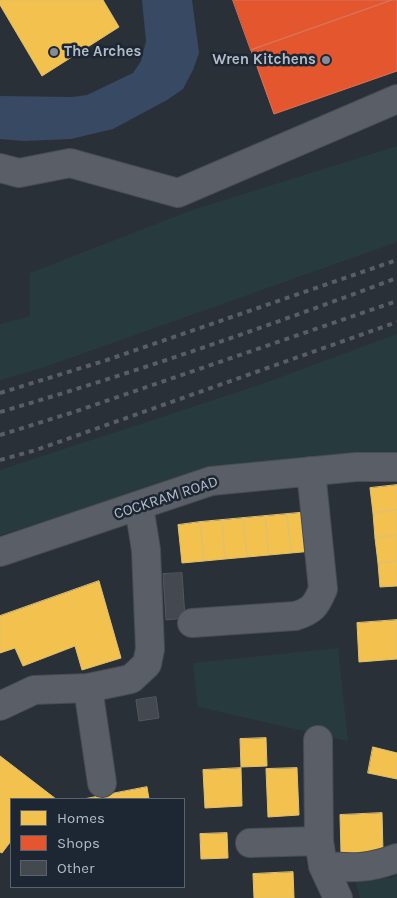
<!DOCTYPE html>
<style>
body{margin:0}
#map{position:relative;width:397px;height:898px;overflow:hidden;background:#2a3038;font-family:Karla,sans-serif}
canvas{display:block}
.legend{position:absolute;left:10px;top:798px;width:175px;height:90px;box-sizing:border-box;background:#1d2633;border:1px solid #59626f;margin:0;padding:6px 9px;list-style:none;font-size:15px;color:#b4bcc9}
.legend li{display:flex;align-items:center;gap:10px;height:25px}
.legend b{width:25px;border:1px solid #59626f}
</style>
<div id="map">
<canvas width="397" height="898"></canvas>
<ul class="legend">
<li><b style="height:14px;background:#f2c14e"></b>Homes</li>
<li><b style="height:14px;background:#e4572e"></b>Shops</li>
<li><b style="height:14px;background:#444950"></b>Other</li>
</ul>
</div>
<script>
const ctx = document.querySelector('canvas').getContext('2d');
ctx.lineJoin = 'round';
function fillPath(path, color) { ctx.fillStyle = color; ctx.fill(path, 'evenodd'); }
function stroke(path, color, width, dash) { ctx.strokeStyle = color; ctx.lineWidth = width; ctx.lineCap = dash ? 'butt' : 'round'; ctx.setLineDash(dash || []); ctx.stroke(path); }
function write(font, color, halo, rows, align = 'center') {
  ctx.font = font + ' Karla,sans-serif'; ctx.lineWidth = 5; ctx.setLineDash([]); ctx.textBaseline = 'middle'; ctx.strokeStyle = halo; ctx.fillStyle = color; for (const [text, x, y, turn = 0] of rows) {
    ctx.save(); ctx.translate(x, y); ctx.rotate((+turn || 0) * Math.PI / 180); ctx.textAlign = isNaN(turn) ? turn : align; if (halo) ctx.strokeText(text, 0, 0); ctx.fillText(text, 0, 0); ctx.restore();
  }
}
const green = new Path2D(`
 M397 146V242L42 368 0 380V324L30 316V273L192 210Z
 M397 334V453L295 466 94 507 0 535V470L262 384Z
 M338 648 348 741 198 707 193 663Z
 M397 875V898H360L355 879 392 878Z`);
const water = new Path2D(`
 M142 0H192L199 53 193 70 183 89 167 100 113 129 71 139 24 141 0 139V96L72 97 87 95 133 73 141 61 146 41Z`);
const homes = new Path2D(`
 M0 0H103L119 27 42 76 0 5Z
 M397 485V510L373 513 370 488Z
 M397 510V535L375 538 373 513Z
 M309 512 313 551 291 553 287 514Z
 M287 514 291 553 269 555 265 516Z
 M265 516 269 555 247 557 243 518Z
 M243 518 247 557 225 559 222 520Z
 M222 520 225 559 204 561 200 522Z
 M200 522 204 561 182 563 178 525Z
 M397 535V561L378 563 375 538Z
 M397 561V586L380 587 378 563Z
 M99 581 121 658 82 670 75 646 23 666 15 648 0 653V616Z
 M397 620V659L359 662 357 623Z
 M266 738 267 766 241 767 240 739Z
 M373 747 397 753V779L368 773Z
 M0 756 56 799H11V841L2 853 0 852Z
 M241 768 242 806 205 808 203 770Z
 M297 768 299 815 268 817 266 769Z
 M147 787 149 799H84Z
 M382 813 383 852 341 853 340 815Z
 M227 833 228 858 201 859 200 834Z
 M293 872 294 898H254L253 874Z`);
const shops = new Path2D(`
 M233 0H392L251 50Z
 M392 0H397V71L274 114 251 50Z`);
const building = new Path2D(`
 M182 573 185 618 166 620 163 574Z
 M156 697 159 718 139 721 136 700Z`);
const minor = new Path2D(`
 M0 168 19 173 70 163 178 193 397 99
 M0 552 211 481 356 467H397
 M192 623 295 616C312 611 316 606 323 589L311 471
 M88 688 102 783
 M0 706 34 690 88 688 131 679 147 664 150 649 146 550 139 506
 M318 740 319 841 323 866 338 898
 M250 843 319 841
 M323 866C353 868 369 869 397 858`);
const rail = new Path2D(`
 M0 393 107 360 397 260
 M0 412C134 373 266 327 397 278
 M0 435 74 412 397 301
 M0 460 36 450 397 322`);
const markers = [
 [54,52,5,"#848b96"],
 [326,60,5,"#848b96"]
];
const poiNames = [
 ["The Arches",64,52],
 ["Wren Kitchens",316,60,"right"]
];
const streetNames = [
 ["COCKRAM ROAD",166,498,-18]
];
fillPath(green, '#273a3e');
fillPath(water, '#384963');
fillPath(homes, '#f2c14e');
stroke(homes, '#dfc073', 1);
fillPath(shops, '#e4572e');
stroke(shops, '#d6755c', 1);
fillPath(building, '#444950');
stroke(building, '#52575f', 1);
stroke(minor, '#484c53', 30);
stroke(minor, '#5a5e66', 28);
stroke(rail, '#595d64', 4, [5, 5]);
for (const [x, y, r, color] of markers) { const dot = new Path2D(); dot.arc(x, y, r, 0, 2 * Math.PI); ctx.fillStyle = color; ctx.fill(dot); stroke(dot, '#1d2633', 2); }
write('bold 15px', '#b4bcc9', '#1d2633', poiNames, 'left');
write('15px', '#b4bcc9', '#1d2633', streetNames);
</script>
